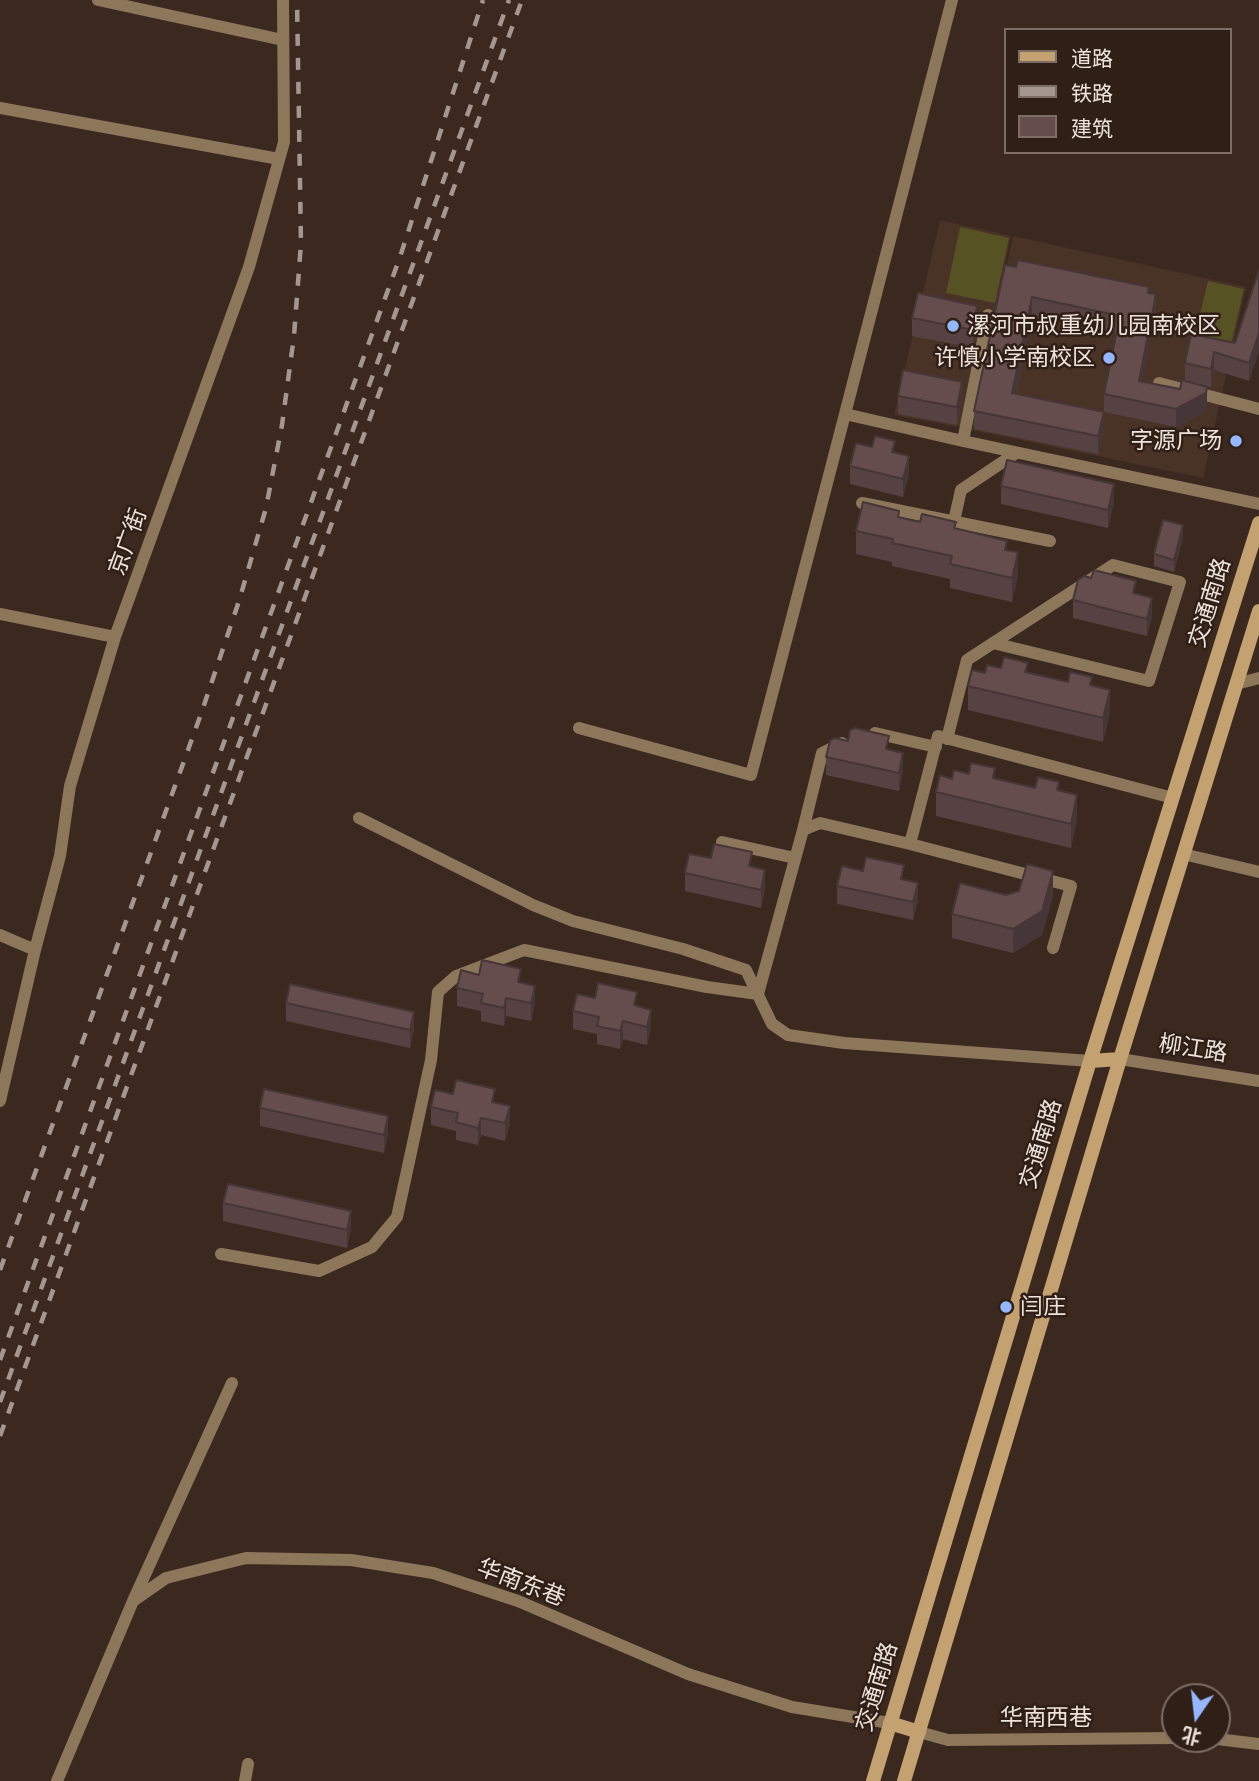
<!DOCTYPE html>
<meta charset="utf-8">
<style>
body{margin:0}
#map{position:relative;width:1259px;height:1781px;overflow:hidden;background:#3b2920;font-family:Quicksand,"Noto Sans SC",sans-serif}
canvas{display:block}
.legend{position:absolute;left:1004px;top:28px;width:228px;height:126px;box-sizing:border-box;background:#301f16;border:2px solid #7c6d65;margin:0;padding:9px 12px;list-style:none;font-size:21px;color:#eee2dc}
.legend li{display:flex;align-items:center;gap:14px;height:35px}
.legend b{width:35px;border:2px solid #7c6d65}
.north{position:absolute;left:1161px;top:1683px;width:70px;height:70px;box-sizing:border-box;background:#301f16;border:2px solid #7c6d65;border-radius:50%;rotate:194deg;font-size:19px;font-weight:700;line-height:28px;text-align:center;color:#eee2dc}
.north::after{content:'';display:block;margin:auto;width:24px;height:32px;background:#94b7fd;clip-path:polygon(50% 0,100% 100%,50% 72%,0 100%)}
</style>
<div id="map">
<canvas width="1259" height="1781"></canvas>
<ul class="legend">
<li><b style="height:9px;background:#c3a171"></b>道路</li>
<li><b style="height:9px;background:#a59790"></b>铁路</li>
<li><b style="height:19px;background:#654d4e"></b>建筑</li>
</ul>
<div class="north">北</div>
</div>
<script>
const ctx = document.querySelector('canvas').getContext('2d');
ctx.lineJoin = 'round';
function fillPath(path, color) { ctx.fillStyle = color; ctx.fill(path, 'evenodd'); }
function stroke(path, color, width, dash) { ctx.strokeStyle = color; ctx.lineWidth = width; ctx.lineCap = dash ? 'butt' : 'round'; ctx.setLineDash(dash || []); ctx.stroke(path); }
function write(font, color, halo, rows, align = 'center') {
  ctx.font = font + ' Quicksand,"Noto Sans SC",sans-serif'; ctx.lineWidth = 5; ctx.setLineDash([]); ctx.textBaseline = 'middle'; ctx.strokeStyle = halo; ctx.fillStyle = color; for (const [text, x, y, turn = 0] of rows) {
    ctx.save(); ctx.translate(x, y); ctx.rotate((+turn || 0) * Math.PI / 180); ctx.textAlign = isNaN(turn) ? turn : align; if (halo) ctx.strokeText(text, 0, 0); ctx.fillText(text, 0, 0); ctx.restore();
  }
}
const built = new Path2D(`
 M940 220 1011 236 969 429 894 415Z
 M1013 236 1246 287 1203 478 972 430Z`);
const green = new Path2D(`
 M960 227 1009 238 995 303 946 293Z
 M1208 281 1244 289 1228 357 1192 348Z`);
const minor = new Path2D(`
 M98 0 283 40
 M952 0 845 414 963 441 1259 504
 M0 108 279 159
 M1159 383 1259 409
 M963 441 988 315
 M862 503 1050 541
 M954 521 961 490 1016 453
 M0 614 115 637
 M1236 684 1259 678
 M579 728 751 775 845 414
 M875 733 936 747
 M947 739 967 660 1113 565 1180 582 1149 681 993 643
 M359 818 533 905 573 921 683 949 746 970 772 1024 788 1035 844 1043 1090 1061
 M803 830 822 753 842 743
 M722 842 795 858
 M910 844 1071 886 1053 948
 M1183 854 1259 872
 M0 935 35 950
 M1120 1059 1259 1081
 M0 1101 35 950 60 856 70 786 115 637 249 267 284 142 283 0
 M221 1254 319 1271 372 1247 397 1217 431 1060 438 992 456 976 524 950 707 987 758 994 803 830 820 823 910 844 938 736 1173 798
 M133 1601 166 1578 246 1558 351 1560 433 1573 518 1601 688 1674 792 1707 890 1723
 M919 1732 948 1740 1175 1738
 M1217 1739 1259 1744
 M57 1781 133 1601 232 1383
 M245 1781 248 1764`);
const secondary = new Path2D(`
 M1090 1061 1120 1059
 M890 1723 919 1732
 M873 1781 1090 1061 1259 523
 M904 1781 1120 1059 1259 611`);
const rail = new Path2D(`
 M0 1270 201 714 239 601 266 508 282 425 294 336 301 243 297 0
 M0 1360 400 257 483 0
 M0 1402 509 0
 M0 1436 522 0`);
const wall = new Path2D(`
 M1005 265 1149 293 1156 312 1142 381 1207 405 1206 411 1176 427 1104 412V394L1117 333 1032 315 1016 394 1104 430 1098 454 974 429V411Z
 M1259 270V351L1249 381 1214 370 1211 387 1185 381V363L1235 343Z
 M912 318 977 324 973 348 912 336Z
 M898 396 962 400 957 425 898 414Z
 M895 453 909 474 903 497 850 484V466Z
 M1001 486 1114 502 1108 528 1001 504Z
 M899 517 956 529 1007 550 1018 576 1012 602 950 588V579L892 566V562L856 554V531Z
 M1183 537 1174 572 1154 566V554Z
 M1136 594 1152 616 1147 636 1073 618V600Z
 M1001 668 1028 672 1068 682 1092 685 1110 713 1103 742 968 710V686L985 673Z
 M889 750 903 771 899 791 826 775V757Z
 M969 774 995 778 1035 788 1059 791 1077 819 1071 848 936 816V792L952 779Z
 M752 867 765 888 761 908 685 891V873Z
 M904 880 918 901 913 920 837 904V886Z
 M1006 895H1053L1042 935 1013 953 952 938V914Z
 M521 983 535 1004 531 1021 506 1016 504 1026 481 1021V1011L457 1006V988Z
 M286 1003 414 1029 410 1048 286 1021Z
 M637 1006 651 1028 647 1045 623 1039 620 1049 597 1044V1034L573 1029V1011Z
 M495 1103 510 1124 505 1141 481 1135 478 1145 456 1140V1131L431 1125V1107Z
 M260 1108 388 1134 384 1153 260 1126Z
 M223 1203 351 1229 347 1248 223 1221Z`);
const shadedWall = new Path2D(`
 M1156 294V312L1139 399V381Z
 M1032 297V315L1012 411V393Z
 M977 306V324L973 348V330Z
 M1259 333V351L1249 381V363Z
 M1214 352V370L1211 387V369Z
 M962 382V400L957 425V407Z
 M1207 387V405L1206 411 1176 427V409Z
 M1104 412V430L1098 454V436Z
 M909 456V474L903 497V479Z
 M1114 484V502L1108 528V510Z
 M1183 525V537L1174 572V560Z
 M1018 552V576L1012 602V578Z
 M1152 598V616L1147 636V619Z
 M1110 690V713L1103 742V718Z
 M903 753V771L899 791V773Z
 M1077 795V819L1071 848V824Z
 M765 870V888L761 908V890Z
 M1053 871V895L1042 935 1013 953V929Z
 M918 883V901L913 920V902Z
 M535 986V1004L531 1021V1003Z
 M506 998V1016L504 1026V1008Z
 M651 1010V1028L647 1045V1027Z
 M414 1012V1029L410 1048V1030Z
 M623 1021V1039L620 1049V1031Z
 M510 1106V1124L505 1141V1123Z
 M388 1116V1134L384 1153V1135Z
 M481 1118V1135L478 1145V1128Z
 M351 1211V1229L347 1248V1230Z`);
const building = new Path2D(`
 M1018 260 1149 287 1148 293 1156 294 1139 381 1180 389 1182 380 1207 387 1206 393 1176 409 1104 394 1120 316 1032 297 1012 393 1104 412 1098 436 974 411 1005 265 1016 267Z
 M1259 270V333L1249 363 1214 352 1211 369 1185 363 1191 334 1235 343Z
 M918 293 977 306 973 330 912 318Z
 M903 370 962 382 957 407 898 396Z
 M875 436 895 441 892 452 909 456 903 479 850 466 856 443 872 447Z
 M1007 460 1114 484 1108 510 1001 486Z
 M863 502 899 511 898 517 920 522 922 514 956 522 954 528 1007 541 1005 550 1018 552 1012 578 950 564 952 556 892 543 893 539 856 531Z
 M1163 520 1183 525 1174 560 1154 554Z
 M1094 570 1136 581 1133 593 1152 598 1147 619 1073 600 1078 580 1084 576 1091 578Z
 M1004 657 1028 663 1025 672 1068 682 1070 672 1092 677 1090 685 1110 690 1103 718 968 686 972 670 985 673 987 665 1001 668Z
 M855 728 889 736 886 749 903 753 899 773 826 757 830 741 834 738 848 741 850 730Z
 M971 763 995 768 993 778 1035 788 1038 777 1059 782 1057 790 1077 795 1071 824 936 792 940 775 952 779 954 770 969 774Z
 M714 844 752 852 749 866 765 870 761 890 685 873 689 854 711 858Z
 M866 857 904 865 901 879 918 883 913 902 837 886 842 866 863 871Z
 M1027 864 1053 871 1042 911 1013 929 952 914 960 883 1006 895 1019 891Z
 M482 960 521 969 518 982 535 986 531 1003 506 998 504 1008 481 1003 483 994 457 988 461 970 479 975Z
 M598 983 637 992 634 1005 651 1010 647 1027 623 1021 620 1031 597 1026 599 1017 573 1011 577 994 595 998Z
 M290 984 414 1012 410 1030 286 1003Z
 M456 1080 495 1089 492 1102 510 1106 505 1123 481 1118 478 1128 456 1122 458 1113 431 1107 435 1090 453 1094Z
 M264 1089 388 1116 384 1135 260 1108Z
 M228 1184 351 1211 347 1230 223 1203Z`);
const markers = [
 [953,326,7,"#94b7fd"],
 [1109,358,7,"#94b7fd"],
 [1236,441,7,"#94b7fd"],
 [1006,1307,7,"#94b7fd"]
];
const poiNames = [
 ["漯河市叔重幼儿园南校区",967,326],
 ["许慎小学南校区",1095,358,"right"],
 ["字源广场",1222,441,"right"],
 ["闫庄",1020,1307]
];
const streetNames = [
 ["京广街",128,542,-70],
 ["交通南路",1210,603,-73],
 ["柳江路",1193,1049,9],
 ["交通南路",1041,1144,-73],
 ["华南东巷",521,1583,21],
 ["交通南路",877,1687,-73],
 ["华南西巷",1046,1718]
];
fillPath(built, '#493226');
fillPath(green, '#565223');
stroke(minor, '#8d775a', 12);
stroke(secondary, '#c3a171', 14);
stroke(rail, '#a59790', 4.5, [12, 12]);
fillPath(wall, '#574243');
fillPath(shadedWall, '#473637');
fillPath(building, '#654d4e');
stroke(building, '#473637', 2);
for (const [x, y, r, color] of markers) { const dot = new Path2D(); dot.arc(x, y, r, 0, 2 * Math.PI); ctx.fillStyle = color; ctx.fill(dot); stroke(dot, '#301f16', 2.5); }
write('23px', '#eee2dc', '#301f16', poiNames, 'left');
write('23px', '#eee2dc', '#301f16', streetNames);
</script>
